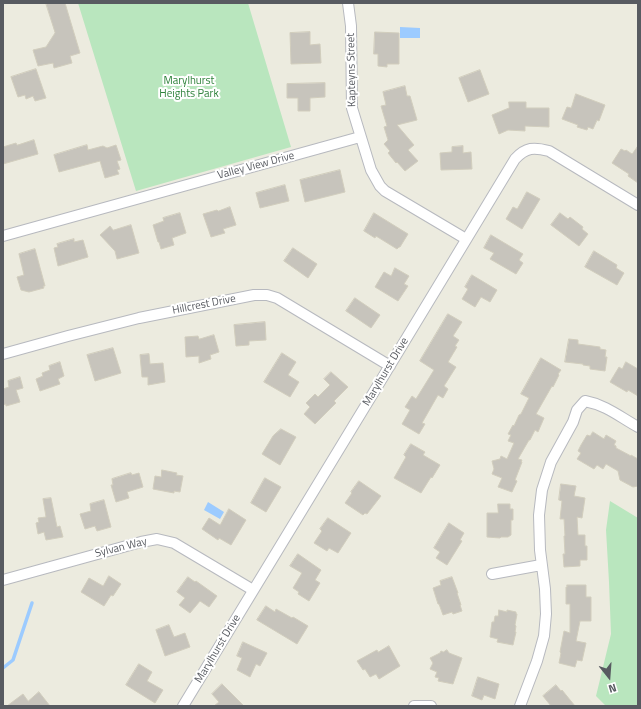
<!DOCTYPE html>
<style>
body{margin:0}
#map{position:relative;width:641px;height:709px;overflow:hidden;background:#ecebdf;font-family:"Titillium Web",sans-serif}
canvas{display:block}
.frame{position:absolute;inset:0;border:4px solid #585b61;pointer-events:none}
.north{position:absolute;left:589px;top:657px;width:40px;height:40px;-webkit-text-stroke:3px #fff;paint-order:stroke;rotate:163deg;font-size:11px;font-weight:700;line-height:16px;text-align:center;color:#585b61}
.north::after{content:'';display:block;margin:auto;width:14px;height:18px;background:#585b61;clip-path:polygon(50% 0,100% 100%,50% 72%,0 100%)}
</style>
<div id="map">
<canvas width="641" height="709"></canvas>
<div class="frame"></div>
<div class="north">N</div>
</div>
<script>
const ctx = document.querySelector('canvas').getContext('2d');
ctx.lineJoin = 'round';
function fillPath(path, color) { ctx.fillStyle = color; ctx.fill(path, 'evenodd'); }
function stroke(path, color, width, dash) { ctx.strokeStyle = color; ctx.lineWidth = width; ctx.lineCap = dash ? 'butt' : 'round'; ctx.setLineDash(dash || []); ctx.stroke(path); }
function write(font, color, halo, rows, align = 'center') {
  ctx.font = font + ' "Titillium Web",sans-serif'; ctx.lineWidth = 4; ctx.setLineDash([]); ctx.textBaseline = 'middle'; ctx.strokeStyle = halo; ctx.fillStyle = color; for (const [text, x, y, turn = 0] of rows) {
    ctx.save(); ctx.translate(x, y); ctx.rotate((+turn || 0) * Math.PI / 180); ctx.textAlign = isNaN(turn) ? turn : align; if (halo) ctx.strokeText(text, 0, 0); ctx.fillText(text, 0, 0); ctx.restore();
  }
}
const green = new Path2D(`
 M78 3H248L291 147 136 191Z
 M610 501 638 518V706H606L596 696 611 634 609 582 606 530Z`);
const water = new Path2D(`
 M400 27 420 28V38H400Z
 M208 502 224 512 220 519 204 510Z`);
const stream = new Path2D(`
 M3 668 13 660 32 603`);
const building = new Path2D(`
 M46 3H65L80 53 70 56 72 63 54 68 53 63 38 66 33 50 46 47 55 33Z
 M310 32V45L320 44 321 63 291 64 290 33Z
 M375 32 399 33V64H387V67L378 66V54H374Z
 M36 69 46 98 35 101 33 96 26 99 25 95 18 97 11 77Z
 M480 70 489 94 468 102 459 78Z
 M325 83V97L310 98V111H298V98H287V84Z
 M405 86 407 96H410L417 120 397 125 414 145 408 150 418 161 405 171 397 162 396 163 388 153 390 151 384 144 388 140 384 127 387 126 381 106 386 105 383 92Z
 M576 94 605 105 599 121 597 120 593 129 588 127 587 130 577 127 578 125 562 119 567 107 571 108Z
 M509 102H526V108H549V127L525 126V131L508 130 499 134 492 115 509 108Z
 M34 140 38 154 3 164V147L16 143 17 145Z
 M87 145 88 150 103 146 107 148 116 145 121 160 117 161 120 169 117 170 119 174 105 178 100 161 59 172 54 155Z
 M463 146V153L471 152 472 169 441 170 440 153 452 152V147Z
 M638 146V183L628 176 629 174 612 163 621 149 625 151 626 150 632 154Z
 M340 170 345 192 305 202 300 180Z
 M285 185 289 201 260 208 256 193Z
 M527 192 540 199 522 229 506 219 513 207 517 209Z
 M230 207 236 225 223 229 225 233 211 237 203 214 217 210 218 211Z
 M180 213 186 233 172 238 174 245 161 249 159 242H158L153 225 164 221 163 218Z
 M374 213 408 234 400 247H399L397 249 376 236 375 238 364 231Z
 M560 213 568 219 570 217 583 227 582 229 588 234 579 246 551 225Z
 M131 225 139 253 117 259 115 251 100 235 110 226 113 230Z
 M491 235 523 254 519 260 523 263 516 274 490 259 494 253 484 248Z
 M74 239V242L83 240 88 257 58 266 54 248 58 247 57 244Z
 M293 248 317 264 308 278 284 261Z
 M35 249 45 286H43L44 288 29 292 21 290 17 277 24 275 19 254Z
 M594 251 617 265 616 268 624 273 617 285 585 267Z
 M395 268 409 276 404 284 408 286 398 301 375 287 384 272 391 276Z
 M472 275 497 290 490 302 481 297 475 307 462 299 468 289 465 287Z
 M355 298 380 315 371 328 346 311Z
 M448 314 462 322 453 336 459 340 455 346 457 347 448 362 456 367 444 386 448 389 443 398 438 395 422 423 425 424 419 434 402 424 410 410 405 407 412 396 416 399 434 370 420 361Z
 M265 322 266 340 249 341V345L236 346 234 325Z
 M214 335 219 352 210 355 211 359 199 363V356L186 357 185 337 198 336 199 339Z
 M569 339 578 340V344L600 347V349L606 350 605 357H607L605 371 590 369V366L583 365V364L565 362Z
 M113 348 121 373 95 381 87 355Z
 M282 353 296 362 288 375 299 382 290 397 264 382Z
 M149 354 150 364 163 363 165 382 148 385V377H142L140 355Z
 M541 358 561 370 558 374 559 375 553 387 552 386 536 414 544 418 538 432 535 430 530 440H529L518 459 522 460 521 462H522L515 480 517 481 512 492 498 487 502 478 492 474 494 469 492 461 500 459 501 456 507 459 514 443 508 441 511 435 508 434 513 425 514 426 519 415 521 414 529 398 521 394Z
 M60 362 64 376 58 379 60 384 40 391 36 379 43 376 42 373 50 370 49 366Z
 M626 362 638 369V396L628 390 627 392 610 382 619 367 622 369Z
 M331 372 348 387 334 401 336 403 315 424 304 414 310 407 306 403 315 394 318 397 330 385 324 379Z
 M20 377 23 388 16 390 20 402 6 406V404L3 405V389L9 387 8 381Z
 M281 429 296 437 280 465 262 454 273 436Z
 M593 432 604 439 606 435 616 441 614 445 616 446V448L631 456V455L638 459V486L633 487 620 480 618 471 606 464 603 469 597 465 594 469 577 459 581 453 578 451 581 445 587 435 590 436Z
 M411 444 425 452 423 455 440 465 432 478 431 477 421 493 394 478 406 457 404 455Z
 M162 470 177 473 176 475 183 476 180 492 174 491V493L153 489 155 476 161 477Z
 M131 473 132 475 139 473 143 487 127 492 129 498 116 502 111 485H113L112 479Z
 M265 478 281 487 266 512 251 503Z
 M359 481 381 496 367 514 365 513 363 515 345 503 352 493 351 492Z
 M561 484 576 486 574 496 585 498 582 518 577 517 578 535H585V546H587V560H580V566L564 567 563 554H565L564 536H565L564 519H560L562 501 559 500Z
 M51 498 57 527 60 526 63 537 46 540 44 532 38 534 36 523 39 522 38 518 46 517 43 499Z
 M104 500 111 527 97 531 95 526 85 529 80 514 91 511 90 504Z
 M498 504H510V509H513V520H511V535L508 537H501L500 538 487 537V513H498Z
 M229 509 246 520 231 545 219 538 218 540 202 529 209 518 220 525Z
 M328 518 351 533 338 553 329 548 327 551 314 543 322 531 320 529Z
 M449 523 464 533 460 540 462 541 447 565 436 558 440 552 434 548Z
 M298 554 321 570 315 580 320 583 309 601 298 594 299 592 293 588 302 573 290 566Z
 M109 576 121 584 113 596 111 595 104 606 81 592 89 578 103 586Z
 M188 577 195 582 196 581 217 596 209 607 200 601 190 613 179 605 185 598 177 592Z
 M452 577 458 593H457L461 605H460L462 611 453 614 452 612 443 615 439 604H438L433 588 441 585 440 581Z
 M567 585H586V597H591V621H580L576 641 586 643 582 661 577 660 575 667 559 663 561 653 560 652 564 631 570 633V604H566V587H567Z
 M266 606 275 612 276 609 292 618 293 617 308 626 297 644 257 620Z
 M499 610 507 612V610L516 612V614H517L515 625 516 626 515 632H516L513 645 497 642 498 639 490 637 492 622H494L495 616H498Z
 M169 625 174 637 185 633 190 647 165 656 156 630Z
 M243 642 267 653 260 666 256 664 250 677 237 670 242 658 237 656Z
 M389 646 400 666 379 679 376 674 370 677 365 669 363 670 357 661 377 650 378 652Z
 M447 650 449 653 462 658 453 684 438 681 439 678 435 677 437 672 430 669 433 663 430 658 440 653 441 651 443 652Z
 M139 664 152 672 147 681 163 690 155 703 126 685Z
 M478 677 499 684 495 699 484 695 482 700 472 696Z
 M222 684 244 706H214L219 702 212 694Z
 M556 685 561 691 562 690 575 706H551L543 696Z
 M39 692 50 706H7L23 694 28 701Z`);
const minor = new Path2D(`
 M348 3 351 26 352 108 371 170 380 186 385 191 466 239
 M3 236 360 137
 M3 354 68 336 139 318 254 295H267L277 298 390 366
 M492 574 541 565
 M3 580 141 542 157 539 174 543 253 590
 M183 706 386 372 515 159C526 147 534 147 549 151L638 205
 M414 706H431
 M520 706 537 661 544 636 546 614 545 589 540 550 539 515 542 490 551 462 573 422 577 410 585 401C606 405 620 417 638 427`);
const streetNames = [
 ["Kapteyns Street",352,70,-91],
 ["Valley View Drive",256,166,-15],
 ["Hillcrest Drive",204,305,-11],
 ["Marylhurst Drive",386,372,-59],
 ["Sylvan Way",121,548,-14],
 ["Marylhurst Drive",218,649,-59]
];
const parkNames = [
 ["Marylhurst",189,81],
 ["Heights Park",189,94]
];
fillPath(green, '#b9e6be');
fillPath(water, '#9ccbff');
stroke(stream, '#9ccbff', 3.5);
fillPath(building, '#c7c4bc');
stroke(building, '#d1cdbd', 1);
stroke(minor, '#b7b9bf', 12);
stroke(minor, '#fff', 10);
write('11px', '#585b61', '#fff', streetNames);
write('11px', '#2f823b', '#fff', parkNames);
</script>
